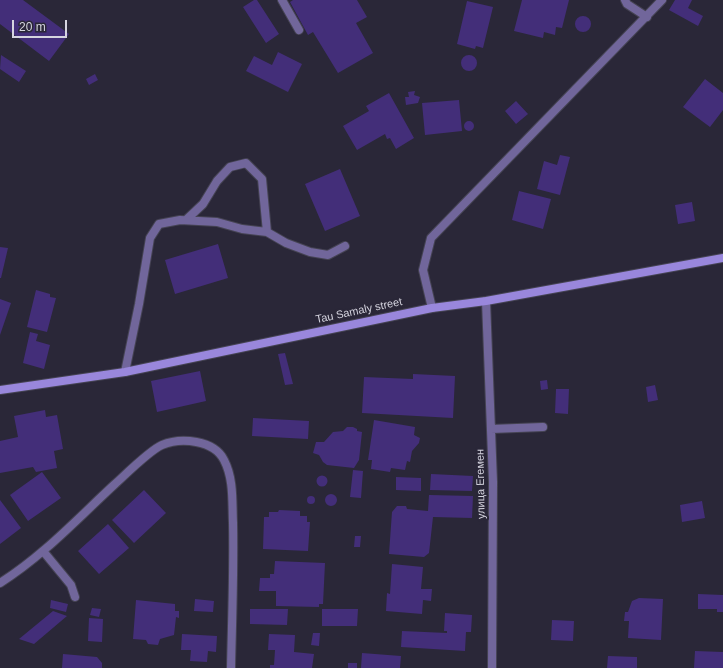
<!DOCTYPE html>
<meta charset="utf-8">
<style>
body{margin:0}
#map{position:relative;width:723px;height:668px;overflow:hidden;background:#2a2738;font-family:Helvetica,sans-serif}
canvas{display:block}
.scale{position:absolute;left:12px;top:20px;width:55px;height:18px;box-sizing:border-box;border:2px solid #d5d4df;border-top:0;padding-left:5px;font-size:12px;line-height:14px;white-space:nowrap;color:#d5d4df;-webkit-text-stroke:3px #2a2738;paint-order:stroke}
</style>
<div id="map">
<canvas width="723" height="668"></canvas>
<div class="scale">20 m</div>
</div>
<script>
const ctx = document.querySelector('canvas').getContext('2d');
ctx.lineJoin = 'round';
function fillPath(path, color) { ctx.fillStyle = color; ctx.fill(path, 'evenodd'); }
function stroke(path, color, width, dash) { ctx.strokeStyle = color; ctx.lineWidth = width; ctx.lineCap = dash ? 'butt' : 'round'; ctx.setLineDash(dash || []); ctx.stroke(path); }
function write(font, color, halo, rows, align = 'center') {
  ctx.font = font + ' Helvetica,sans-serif'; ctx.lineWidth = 4; ctx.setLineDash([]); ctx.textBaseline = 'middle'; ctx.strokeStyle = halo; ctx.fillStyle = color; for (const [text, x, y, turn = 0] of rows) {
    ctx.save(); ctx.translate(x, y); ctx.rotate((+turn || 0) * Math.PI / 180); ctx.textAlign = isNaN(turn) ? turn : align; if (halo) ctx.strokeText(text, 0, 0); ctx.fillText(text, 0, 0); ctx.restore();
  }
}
const building = new Path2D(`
 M0 0H23L69 34 49 61 0 24Z
 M254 0H257L279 34 266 43 243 7Z
 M293 0H357L367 17 356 23 373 53 338 73 313 32 308 35 290 2Z
 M522 0H569L562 28 556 27 555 35 544 32 543 38 514 31Z
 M675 0H692L688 8 703 16 698 26 669 10Z
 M467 1 493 7 483 48 476 46 475 49 457 44Z
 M575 24a8 8 0 1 1 16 0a8 8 0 1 1-16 0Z
 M278 52 302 64 288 92 246 71 254 56 272 65Z
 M1 55 26 71 19 82 0 69Z
 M461 63a8 8 0 1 1 16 0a8 8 0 1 1-16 0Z
 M95 74 98 80 89 85 86 79Z
 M705 79 723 93V110L710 127 683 107Z
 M415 91 414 95 420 97 418 103 406 105 405 97H409L408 92Z
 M389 93 414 138 396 149 390 138 387 139 385 134 357 150 343 126 369 111 366 106Z
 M459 100 462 131 425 135 422 103Z
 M516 101 528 114 516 124 505 111Z
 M464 126a5 5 0 1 1 10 0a5 5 0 1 1-10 0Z
 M560 155 570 157 560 195 537 189 544 161 557 165Z
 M340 169 360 216 325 231 305 184Z
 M519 191 551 199 543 229 512 220Z
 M692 202 695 221 678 224 675 205Z
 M218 244 228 278 175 294 165 260Z
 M0 247 8 248 1 278H0Z
 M36 290 50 294V297L56 298 47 332 27 327Z
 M0 299 11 303 0 335Z
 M30 332 38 334 36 341 50 345 44 369 23 363Z
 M285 353 293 384 285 385 278 354Z
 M200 371 206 401 157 412 151 381Z
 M413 374 455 376 453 418 362 413 364 377 413 379Z
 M547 380 548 389 541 390 540 381Z
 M655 385 658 400 648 402 646 387Z
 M556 389H569L568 414 555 413Z
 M45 410 46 417 57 415 63 449 54 451 57 468 36 472 33 467 0 473V441L18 437 14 416Z
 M253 418 309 421 308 439 252 436Z
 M374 420 415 427 414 435 420 438 419 443 412 451 410 462 407 461 405 470 391 468 390 472 371 469 372 460H368Z
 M347 427H353L357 429V431L362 432 359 460 354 468 327 465 323 462 319 455 313 453 316 442H324L333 432 343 431Z
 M353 470 363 471 361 498 350 497Z
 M42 472 61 498 28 521 10 495Z
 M431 474 473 476 472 491 430 490Z
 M316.5 481a5.5 5.5 0 1 1 11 0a5.5 5.5 0 1 1-11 0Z
 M396 477 421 478V491L396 490Z
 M144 490 166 513 134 543 112 520Z
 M325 500a6 6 0 1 1 12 0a6 6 0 1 1-12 0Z
 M429 495 473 496 472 518 433 517 429 553 424 557 389 554 392 512 397 506H406L407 509 428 511Z
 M307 500a4 4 0 1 1 8 0a4 4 0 1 1-8 0Z
 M0 500 21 528 0 544Z
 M702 501 705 518 682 522 680 505Z
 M279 510 300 511V516H307V522H310L308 551 263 549 264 517H269V512H278Z
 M108 524 129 548 99 574 78 551Z
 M355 536H361L360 547H354Z
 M275 561 325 563 323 604H319V607L276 606V591H259L260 578H270V574H274Z
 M392 564 423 567 421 589H432L431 601 423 600 422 614 386 611 387 593 390 594Z
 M698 594 723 595V612H717V609H698Z
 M639 598 663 599 661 640 628 638 629 621H624L625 612H628L632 601Z
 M195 599 214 601 213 612 194 611Z
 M51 600 68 604 66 612 50 608Z
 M136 600 175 604V611H179V618L176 617 174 635 160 639 158 645 148 644 146 640 133 639Z
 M92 608 101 609 99 617 90 615Z
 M250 609H288L287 625 250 624Z
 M322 609H358L357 626H322Z
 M53 611 67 616 34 644 19 639Z
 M445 613 472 615 471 632H466L465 651 401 647 402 631 447 633V631H444Z
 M89 618 103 619 102 642 88 641Z
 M552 620 574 621 573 641 551 640Z
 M313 633H320L319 646 311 645Z
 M182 634 217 636 216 652 208 651 207 662 190 661 191 650H181Z
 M269 634 295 635 294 652 314 654 312 668H270V665H274L275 650H268Z
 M695 651 723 652V668H694Z
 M362 653 401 656 400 668H361Z
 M63 654 97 657 102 663V668H62Z
 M608 656 637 657V668H607Z
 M348 663H357V668H348Z`);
const lane = new Path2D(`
 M282 0 299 30`);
const street = new Path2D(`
 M625 0 627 4 647 17
 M186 220 203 204 217 181 230 167 246 163 262 179 267 232
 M486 301 493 482 492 668
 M432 308 423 270 431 238 662 0
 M125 372 139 304 150 238 159 224 180 220 217 222 242 229 267 232 286 243 310 252 328 255 345 246
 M491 429 543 427
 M43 551 71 585 75 597
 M0 583C43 556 78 518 115 484 125 475 150 450 162 445 181 437 214 440 224 460 234 479 232 502 233 523 234 571 232 619 231 668`);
const secondary = new Path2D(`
 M0 390 125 372 432 308 486 301 723 258`);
const streetNames = [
 ["Tau Samaly street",359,311,-12],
 ["улица Егемен",481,484,-91]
];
fillPath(building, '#432e79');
stroke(lane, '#454353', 10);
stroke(street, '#454353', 10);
stroke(secondary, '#454353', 10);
stroke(lane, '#71669b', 8);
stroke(street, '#71669b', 8);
stroke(secondary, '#9987dc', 8);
write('11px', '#d5d4df', '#2a2738', streetNames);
</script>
